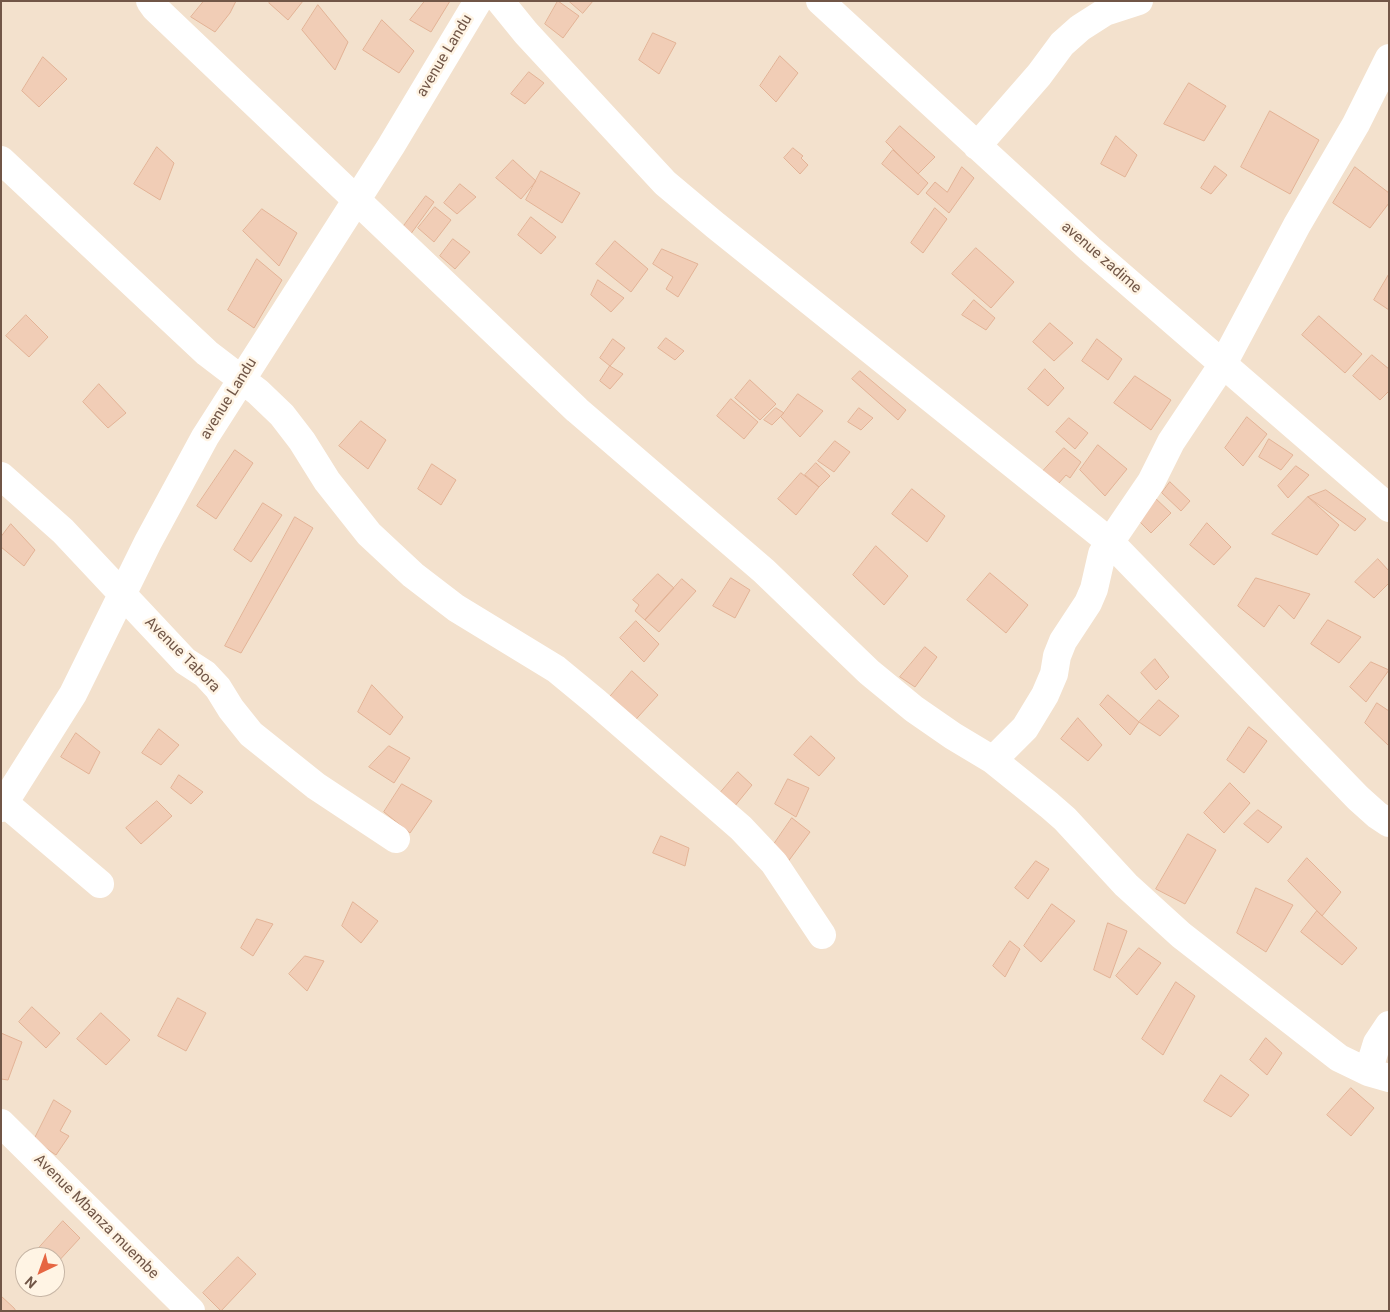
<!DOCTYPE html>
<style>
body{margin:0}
#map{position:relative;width:1390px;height:1312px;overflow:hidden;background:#fcf0de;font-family:Roboto,sans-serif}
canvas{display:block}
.frame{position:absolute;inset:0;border:2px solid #715647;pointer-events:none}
.north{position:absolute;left:15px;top:1247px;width:50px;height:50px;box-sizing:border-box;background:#fff4e4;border:1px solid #c6b5a5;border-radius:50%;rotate:222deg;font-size:14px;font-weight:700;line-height:20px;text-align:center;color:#715647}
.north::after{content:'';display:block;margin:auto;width:18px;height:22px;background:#e66642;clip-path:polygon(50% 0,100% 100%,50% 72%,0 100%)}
</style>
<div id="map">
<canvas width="1390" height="1312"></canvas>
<div class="frame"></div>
<div class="north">N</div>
</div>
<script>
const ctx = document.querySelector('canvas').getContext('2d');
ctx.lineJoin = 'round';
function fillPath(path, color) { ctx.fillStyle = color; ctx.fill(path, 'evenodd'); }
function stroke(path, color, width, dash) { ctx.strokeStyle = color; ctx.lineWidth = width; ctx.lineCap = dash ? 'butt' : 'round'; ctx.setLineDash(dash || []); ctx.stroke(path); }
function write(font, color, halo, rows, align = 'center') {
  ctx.font = font + ' Roboto,sans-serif'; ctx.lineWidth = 5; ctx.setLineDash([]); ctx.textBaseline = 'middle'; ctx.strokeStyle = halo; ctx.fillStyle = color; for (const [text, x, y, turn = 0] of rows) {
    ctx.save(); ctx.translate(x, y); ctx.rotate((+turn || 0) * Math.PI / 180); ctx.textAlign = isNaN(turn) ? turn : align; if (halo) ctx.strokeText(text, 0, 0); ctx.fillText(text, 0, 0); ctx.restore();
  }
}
const residential = new Path2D(`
 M1 1H1389V1311H1ZM25 1257H55V1287H25Z`);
const building = new Path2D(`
 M204 1H236L230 13 215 32 191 17Z
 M271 1H303L288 20 269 3Z
 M425 1H450L431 32 410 20Z
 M558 1 579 16 563 38 545 24Z
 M569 1H593L583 13Z
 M318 5 348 42 335 70 302 30Z
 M382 20 414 51 399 73 363 50Z
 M653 33 676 43 659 74 639 60Z
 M780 56 798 73 776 102 760 86Z
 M43 57 67 79 39 107 22 91Z
 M529 72 544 83 525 104 511 94Z
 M1189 83 1226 106 1204 141 1164 124Z
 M1270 111 1319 140 1290 194 1241 167Z
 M900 126 935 157 918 174 886 142Z
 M1116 136 1137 155 1125 177 1101 164Z
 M157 147 174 163 160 200 134 184Z
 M793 148 803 156 801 158 808 165 800 174 784 158Z
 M893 150 928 183 918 195 882 164Z
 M513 160 536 181 521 199 496 178Z
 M1215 166 1227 175 1211 194 1201 188Z
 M962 167 974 178 949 213 926 193 935 182 947 192Z
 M1355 167 1389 193V203L1370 228 1333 203Z
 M541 171 580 193 562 223 526 200Z
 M460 184 476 197 457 214 444 203Z
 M426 196 434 202 410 235 403 227Z
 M435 207 451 220 434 242 418 228Z
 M935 208 947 219 923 253 911 243Z
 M262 209 297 233 279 266 243 231Z
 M531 217 556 237 541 254 518 235Z
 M453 239 470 252 455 269 440 256Z
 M615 241 648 269 631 292 596 264Z
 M976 248 1014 282 991 308 952 274Z
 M662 249 698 264 678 297 666 289 673 277 653 264Z
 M257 259 282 280 254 328 228 310Z
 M1389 274V310L1374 300Z
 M598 280 624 298 611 312 591 295Z
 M974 300 995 318 986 330 962 315Z
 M26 315 48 337 29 357 6 336Z
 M1319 316 1362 354 1345 373 1302 335Z
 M1050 323 1073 343 1054 361 1033 342Z
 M666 338 684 351 675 360 658 348Z
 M613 339 625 348 610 366 600 358Z
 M1097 339 1122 359 1108 380 1082 361Z
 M1372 355 1389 369V391L1380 400 1353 376Z
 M610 366 623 374 610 389 600 381Z
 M1045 369 1064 388 1048 406 1028 389Z
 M860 371 906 410 898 420 852 379Z
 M1135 376 1171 400 1151 430 1114 403Z
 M750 380 776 404 760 420 735 398Z
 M99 384 126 413 108 428 83 402Z
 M798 394 823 411 800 437 781 417Z
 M731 399 758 422 744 439 717 416Z
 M776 408 784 413 772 425 764 420Z
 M859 408 873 418 861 430 848 422Z
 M1247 417 1267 434 1243 466 1225 448Z
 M1069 418 1088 433 1075 449 1056 432Z
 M361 421 386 440 368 469 339 446Z
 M1269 439 1293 455 1281 470 1259 457Z
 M835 441 850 452 834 472 818 461Z
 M1098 445 1127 469 1105 496 1080 470Z
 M1064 448 1081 462 1070 478 1066 475 1052 491 1034 481Z
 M235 450 253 463 216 519 197 506Z
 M816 463 830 476 819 487 805 475Z
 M432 464 456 480 441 505 418 489Z
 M1296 466 1309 475 1288 498 1278 486Z
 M801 473 819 487 796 515 778 499Z
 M1170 482 1190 501 1181 511 1162 493Z
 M912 489 945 516 927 542 892 514Z
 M1326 490 1366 519 1355 531 1308 497Z
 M1154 497 1171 513 1151 533 1137 519Z
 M1308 497 1339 525 1317 555 1272 534Z
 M263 503 282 515 251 562 234 550Z
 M295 517 313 528 241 653 225 646Z
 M1207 523 1231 547 1214 565 1190 545Z
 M11 524 35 550 24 566 1 547V537Z
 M876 546 908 576 884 605 853 575Z
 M1378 559 1389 571V583L1374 598 1355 582Z
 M990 573 1028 605 1006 633 967 600Z
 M658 574 674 588 645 620 635 611 639 605 633 600Z
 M731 578 750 590 735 618 713 606Z
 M1256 578 1310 594 1294 619 1279 605 1264 627 1238 606Z
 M682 579 696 591 659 632 645 620Z
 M1328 620 1361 637 1339 663 1311 644Z
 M636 621 659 644 644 662 620 638Z
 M925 647 937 657 915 687 900 677Z
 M1155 659 1169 677 1156 690 1141 673Z
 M1371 662 1389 670 1366 702 1350 687Z
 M632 671 658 695 629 727 603 705Z
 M372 685 403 717 390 735 358 712Z
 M1108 695 1139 722 1130 735 1100 705Z
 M1159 700 1179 716 1160 736 1139 722Z
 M1377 703 1389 711V746L1365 723Z
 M1078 718 1102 745 1088 761 1061 739Z
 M1249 727 1267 741 1244 773 1227 760Z
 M159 729 179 745 161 765 142 753Z
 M76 733 100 752 89 774 61 757Z
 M811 736 835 758 819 776 794 755Z
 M389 746 410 758 394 783 369 767Z
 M738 772 752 785 725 818 710 805Z
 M179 775 203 792 191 804 171 788Z
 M788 779 809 788 796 817 775 804Z
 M1230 783 1250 803 1224 833 1204 813Z
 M402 784 432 801 410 833 384 812Z
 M157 801 172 816 141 844 126 828Z
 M1258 810 1282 827 1268 843 1244 824Z
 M792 818 810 832 787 863 770 850Z
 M1188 834 1216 850 1185 904 1156 889Z
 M661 836 689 848 685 866 653 853Z
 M1307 858 1341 892 1322 916 1288 881Z
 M1036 861 1049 869 1028 899 1015 888Z
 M1256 888 1293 905 1266 952 1237 933Z
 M353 902 378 921 361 943 342 926Z
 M1052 904 1075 921 1041 962 1024 946Z
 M1317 911 1357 948 1342 965 1301 932Z
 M257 919 273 924 253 956 241 948Z
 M1108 923 1127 931 1110 978 1094 970Z
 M1010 941 1020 949 1005 977 993 966Z
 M1139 948 1161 963 1137 995 1116 976Z
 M305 956 324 961 307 991 289 974Z
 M1176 982 1195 996 1163 1055 1142 1039Z
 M178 998 206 1013 186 1051 158 1036Z
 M32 1007 60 1033 46 1048 19 1022Z
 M101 1013 130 1040 106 1065 77 1039Z
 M1 1033 22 1042 8 1080 1 1079Z
 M1266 1038 1282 1053 1267 1075 1250 1060Z
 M1221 1075 1249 1095 1231 1117 1204 1101Z
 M1351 1088 1374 1108 1351 1136 1327 1115Z
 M54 1100 71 1111 60 1131 69 1136 56 1155 34 1140Z
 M63 1221 80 1238 55 1265V1257H47L38 1249Z
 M238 1257 256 1274 221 1311 203 1293Z
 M1 1296 14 1308 16 1311H1Z`);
const minor = new Path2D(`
 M150 1 155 8 577 410 764 571 869 672 914 709 953 736 993 760 1049 805 1065 819 1126 885 1181 935 1339 1058 1368 1072 1389 1078
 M500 1 526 33 665 183 715 225 1110 542 1358 798 1377 815 1389 823
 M820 1 1090 249 1389 508
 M977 146 1039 75 1062 44 1080 28 1105 12 1139 1
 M1 160 207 353 258 392 282 415 302 441 327 481 369 534 413 575 456 608 556 669 596 702 741 828 774 863 822 935
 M1 476 63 531 185 661 205 674 218 688 231 709 251 734 316 786 396 839
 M993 760 1025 728 1045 695 1054 674 1057 656 1063 641 1088 603 1094 589 1102 554 1151 482 1171 442 1223 364 1297 225 1356 124 1389 58
 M1 800 100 884
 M1 808 73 694 148 542 205 437 391 146 478 1
 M1368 1072 1377 1043 1389 1025
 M1 1123 191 1311`);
const streetNames = [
 ["avenue Landu",445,56,-59],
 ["avenue zadime",1101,258,41],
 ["avenue Landu",229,399,-58],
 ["Avenue Tabora",182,655,45],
 ["Avenue Mbanza muembe",96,1217,45]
];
fillPath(residential, '#f3e1cd');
fillPath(building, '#f1cdb6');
stroke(building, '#e3b396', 1);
stroke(minor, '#fff', 28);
write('15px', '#715647', '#fff4e4', streetNames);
</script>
